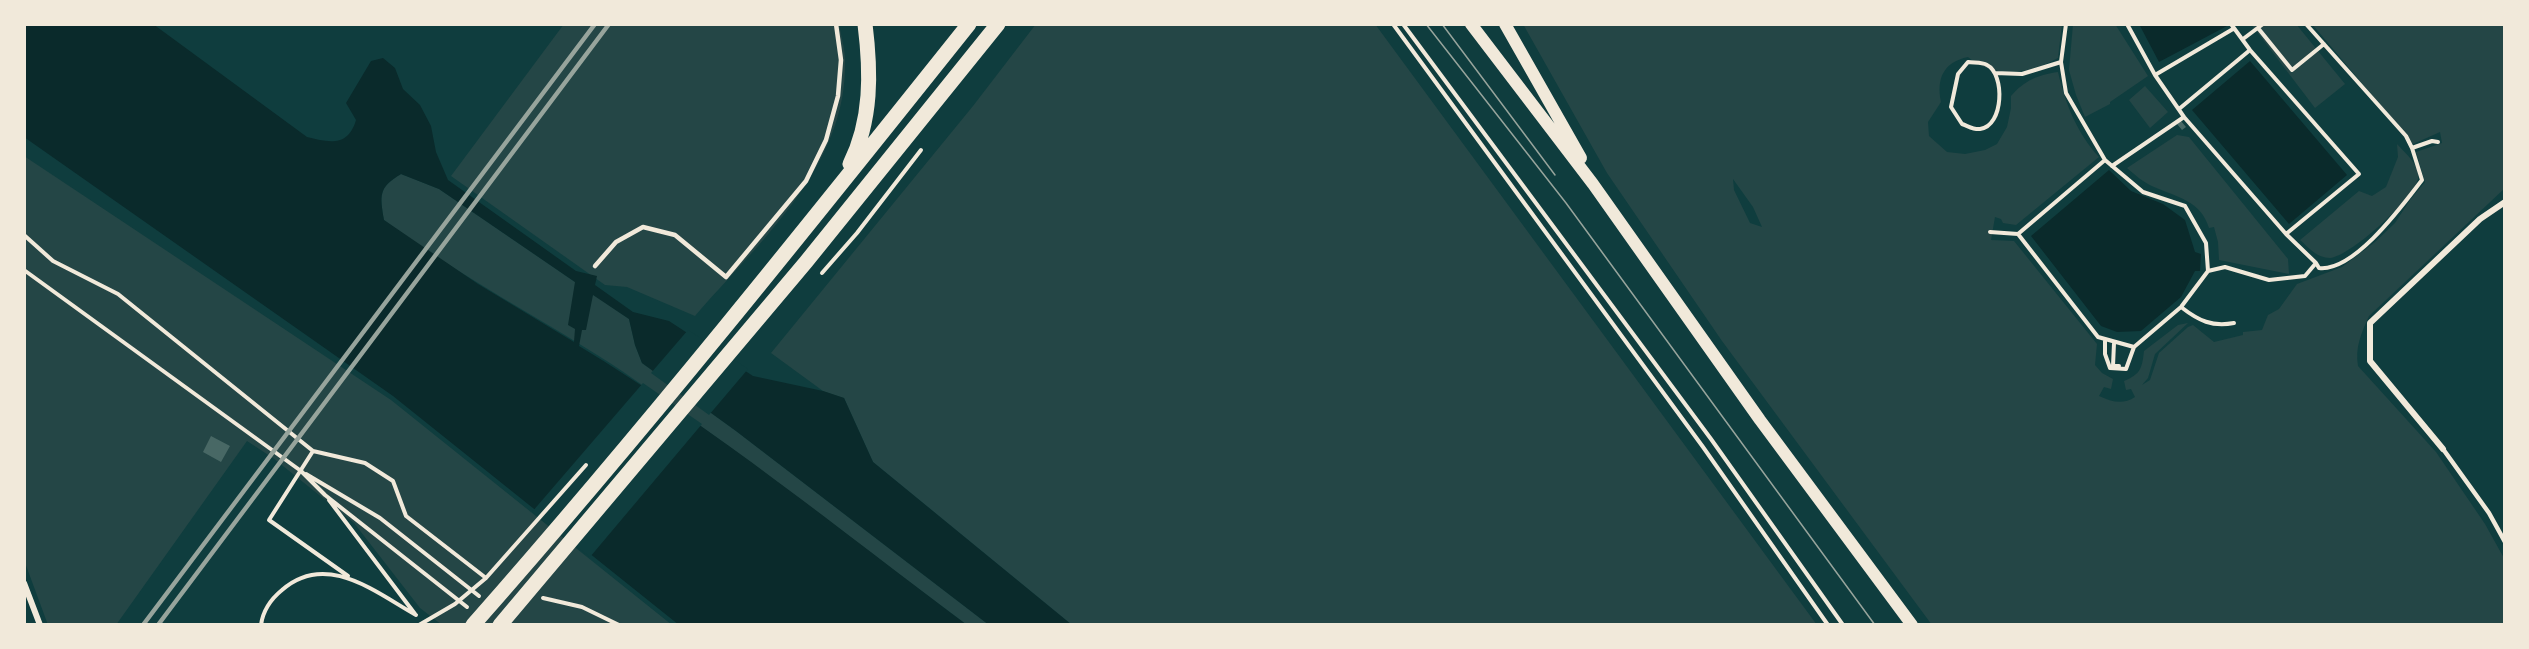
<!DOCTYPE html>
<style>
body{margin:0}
#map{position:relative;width:2529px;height:649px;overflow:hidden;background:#0f3d3e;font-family:"Archivo Narrow",sans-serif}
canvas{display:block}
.frame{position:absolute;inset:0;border:26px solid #f1e9da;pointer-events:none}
</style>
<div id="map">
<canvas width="2529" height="649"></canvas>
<div class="frame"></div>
</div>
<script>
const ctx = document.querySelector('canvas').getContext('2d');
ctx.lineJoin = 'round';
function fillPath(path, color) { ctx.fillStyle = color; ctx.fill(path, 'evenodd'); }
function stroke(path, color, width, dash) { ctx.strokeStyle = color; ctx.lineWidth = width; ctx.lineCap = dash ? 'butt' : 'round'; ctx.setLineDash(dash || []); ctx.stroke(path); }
const green = new Path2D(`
 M564 24H839C841 36 845 48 845 60 848 166 758 243 695 316L627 287 605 285 451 176Z
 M1036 24H1375L1817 625H1072L873 462 844 398 823 391 771 353 973 106Z
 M1523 24H2062L2058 58C2029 74 1994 79 1968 57 1944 62 1936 78 1941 102L1928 122 1929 136 1947 152 1965 154 1985 150 1997 144 2007 127 2011 108V96C2025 80 2038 75 2058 72 2065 103 2077 133 2099 157L2016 225 2003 223 2001 219 1995 217 1991 240 2014 241 2097 344 2095 365 2102 373 2113 379 2111 389 2104 387 2099 396C2112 402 2123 405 2135 397L2131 389 2126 390 2124 381C2141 374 2142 368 2144 351L2178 325 2188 323 2155 354 2148 378 2142 385 2150 380 2159 353 2188 327 2193 325 2214 342 2243 335V332L2262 330 2268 315 2279 309 2297 284 2342 267 2375 242 2395 223 2410 200 2425 182 2416 152 2442 143 2440 132 2413 144 2312 24H2505V188L2369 316C2361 334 2355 347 2358 366L2436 452 2485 524 2505 560V625H1932L1722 341 1607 173ZM1733 179 1753 207 1762 227 1750 223 1734 190Z
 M2073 24H2115L2148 76 2110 102V104L2085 117 2076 95 2069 70Z
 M2251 24H2296L2345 84 2315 108Z
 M2145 86 2168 112 2150 128 2129 100Z
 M2177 135 2189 137 2193 142 2288 259 2289 274 2219 260 2218 242 2214 227 2209 228C2201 201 2177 197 2154 187 2144 183 2135 175 2127 168Z
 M2397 144C2405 153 2421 166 2418 179 2412 200 2351 256 2330 258 2317 258 2309 248 2300 240L2359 191 2372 196 2386 187 2398 157Z
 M24 156 391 400 672 625H442L420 608 354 523 273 458 247 441 116 625H48L24 560Z
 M401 174 439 189 629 319 635 345 642 363 736 431 989 625H967C853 540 740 451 622 371 544 319 459 277 384 220 380 195 378 188 401 174Z`);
const water = new Path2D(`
 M24 24H153L307 137C328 142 348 148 356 120L346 103 371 61 383 58 395 68 403 89 420 105 431 126 436 152 448 180 576 271 597 276 595 285 633 312 669 321 753 376 823 391 844 398 873 462 1072 625H989L736 431 642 363 635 345 629 319 593 295 586 330H582L579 346C715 428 840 530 967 625H679L393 396 24 137ZM401 174 439 189 575 282 568 325 575 329 574 342 478 284 384 220C380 195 378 188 401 174Z
 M2139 24H2226L2227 26 2159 62Z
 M2250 61 2347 175 2289 224 2192 110Z
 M2109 170 2131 191 2163 204 2185 220 2195 252 2201 254 2200 271H2195L2181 297 2141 331 2117 332 2101 326 2031 236Z`);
const pier = new Path2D(`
 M688 330 748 369 709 415 651 373Z
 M643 383 702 424 590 557 532 512Z`);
const building = new Path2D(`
 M2181 121 2186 127 2182 130 2177 124Z
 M211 436 230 446 221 462 203 452Z`);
const path = new Path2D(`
 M1393 24 1703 447 1828 625
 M1403 24 1711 439 1843 625
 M2066 24 2061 62 2066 93 2105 160
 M2127 24 2155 75 2184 117 2286 234 2359 174 2250 50 2231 24
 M2258 28 2292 70 2324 44
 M2243 39 2263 24
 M1968 62C1974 63 1982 62 1987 65 2005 74 2004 126 1980 129 1974 130 1968 126 1962 124L1951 107 1958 74Z
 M1995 73 2022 74 2061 62
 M2155 75 2233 29
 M2179 109 2250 50
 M2412 148 2432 141 2438 142
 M2112 166 2184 117
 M1990 232 2018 234 2098 337 2134 347 2181 307 2208 271 2206 243 2185 206 2143 192 2105 160 2018 234
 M2286 234 2316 263
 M24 235 53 261 118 294 313 451 365 463 393 481 406 516 486 578
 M24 270 301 471 325 495 467 607
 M2208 271 2225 267 2269 280 2305 276 2316 263 2319 268C2354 272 2402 206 2422 180L2412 148 2406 136 2306 24
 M822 273 857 233 921 150
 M2181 307C2199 321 2212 327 2234 323
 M2105 340V354L2110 368 2126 369 2134 347
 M2114 343 2113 366H2119
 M313 451 269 520 348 576
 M306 474 380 518 479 596
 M329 500 415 614
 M543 598 582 607 619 625
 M261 625C263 610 271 599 282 590 326 551 375 592 416 615
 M419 625 455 604 486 578 586 465`);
const service = new Path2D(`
 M595 266 616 242 643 227 675 235 726 277 806 181 826 140 838 96 841 60 836 24
 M2443 449 2489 513 2505 542`);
const minor = new Path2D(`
 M2443 449 2370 361V323L2480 219 2505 202
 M24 583 40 625`);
const secondary = new Path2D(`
 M1471 24 1593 184 1760 420 1912 625
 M1505 24 1581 158`);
const primary = new Path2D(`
 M850 164C872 120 871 72 865 24
 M473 625C645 430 807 227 969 24
 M500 625 806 262 998 24`);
const tram = new Path2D(`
 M1426 24 1566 203 1875 625
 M1442 24 1555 175`);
const rail = new Path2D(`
 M143 625 595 24
 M158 625 609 24`);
fillPath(green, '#244646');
fillPath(water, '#0a2a2b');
fillPath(pier, '#0f3d3e');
fillPath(building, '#486865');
stroke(path, '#f1e9da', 4);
stroke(service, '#f1e9da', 4.5);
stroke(minor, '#f1e9da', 6);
stroke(secondary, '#f1e9da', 12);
stroke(primary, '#f1e9da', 15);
stroke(tram, '#97a49c', 1.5);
stroke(rail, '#97a49c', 4.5);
</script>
